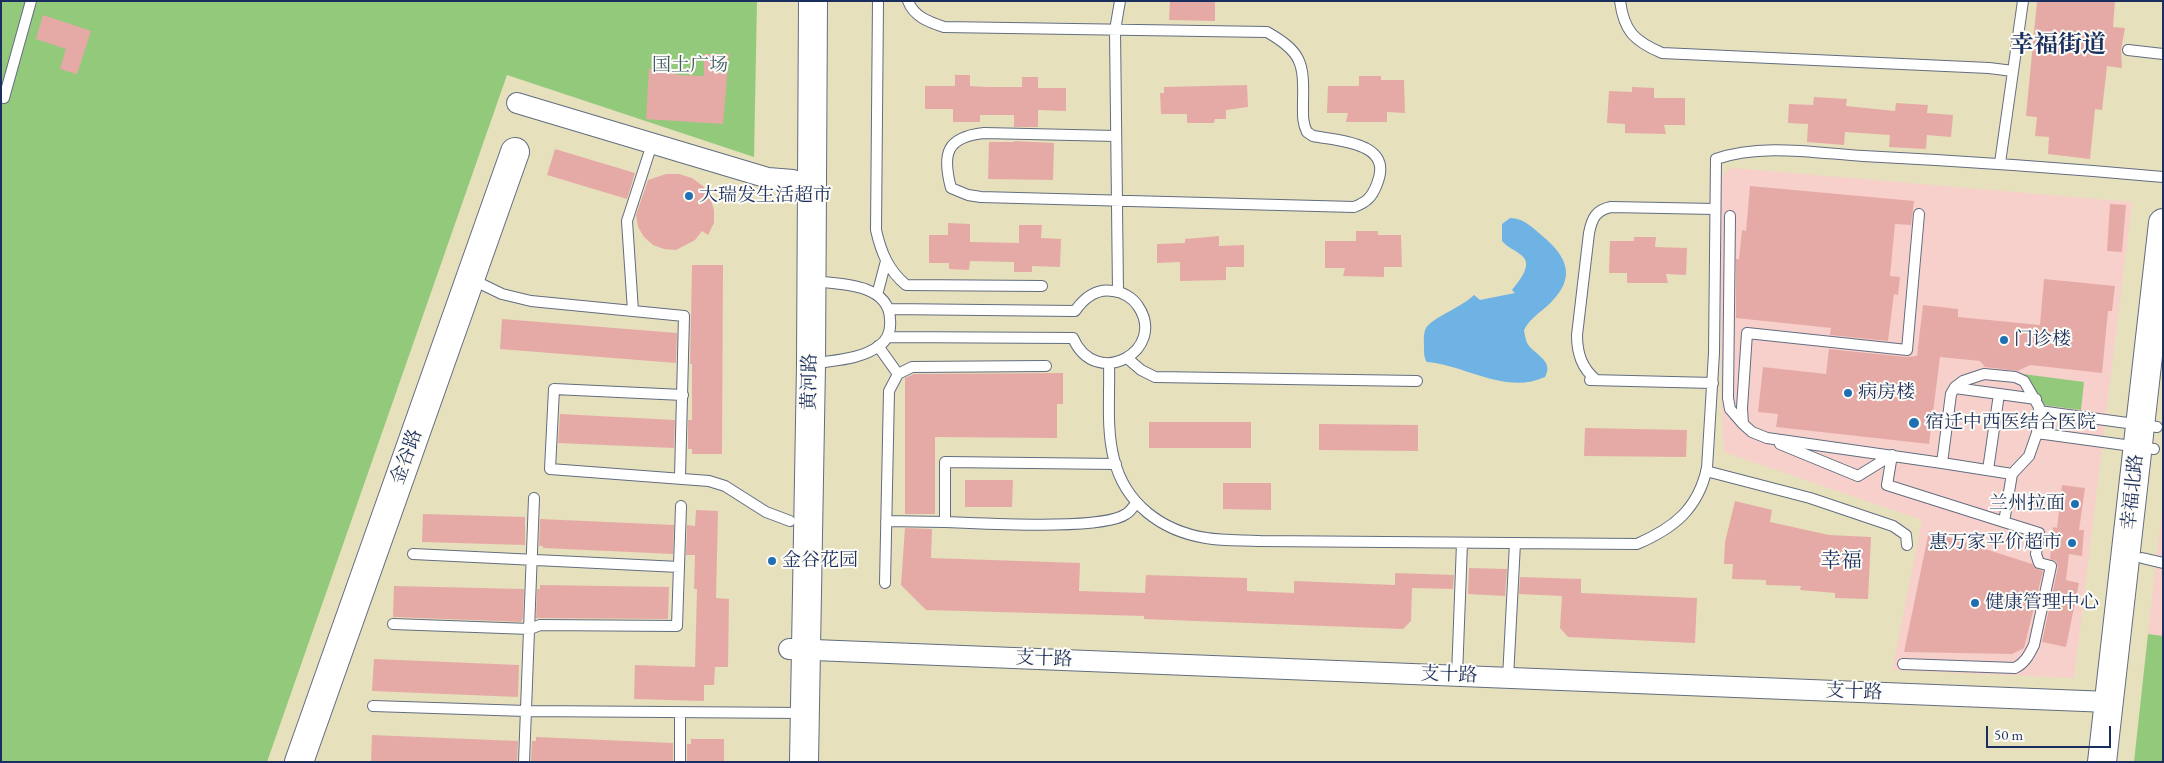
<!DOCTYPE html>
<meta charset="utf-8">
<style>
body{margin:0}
#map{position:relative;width:2164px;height:763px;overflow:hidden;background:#e7e0bd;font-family:"EB Garamond",serif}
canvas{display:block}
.frame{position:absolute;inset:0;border:2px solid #1b2f5e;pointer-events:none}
.scale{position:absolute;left:1986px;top:726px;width:125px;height:22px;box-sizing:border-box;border:2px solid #1b2f5e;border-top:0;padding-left:6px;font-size:15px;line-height:18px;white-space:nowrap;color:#1b2f5e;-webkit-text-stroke:4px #fdfcf7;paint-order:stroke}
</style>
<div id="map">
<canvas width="2164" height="763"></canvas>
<div class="frame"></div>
<div class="scale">50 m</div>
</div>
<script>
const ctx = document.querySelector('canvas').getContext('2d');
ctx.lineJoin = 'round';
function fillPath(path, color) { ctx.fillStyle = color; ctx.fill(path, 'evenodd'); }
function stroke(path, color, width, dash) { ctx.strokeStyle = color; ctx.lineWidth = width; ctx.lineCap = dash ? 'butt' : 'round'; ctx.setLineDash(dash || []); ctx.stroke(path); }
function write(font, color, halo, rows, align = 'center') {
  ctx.font = font + ' "EB Garamond","Noto Serif SC",serif'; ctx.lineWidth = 4; ctx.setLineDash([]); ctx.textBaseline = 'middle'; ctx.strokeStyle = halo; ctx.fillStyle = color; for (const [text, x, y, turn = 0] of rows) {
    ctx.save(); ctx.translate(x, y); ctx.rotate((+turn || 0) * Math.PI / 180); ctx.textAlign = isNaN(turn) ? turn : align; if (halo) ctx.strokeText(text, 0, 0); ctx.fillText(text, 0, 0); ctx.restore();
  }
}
const built = new Path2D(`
 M1733 168 2132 202 2074 678 1892 670 1922 520 1724 452 1721 394V180L1725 172Z
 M2163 500V636L2148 634Z`);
const green = new Path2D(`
 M1 1H757L754 157 507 75 267 762H1Z
 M2023 374 2084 382 2081 410 2043 405 2034 389 2023 378Z
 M2148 634 2163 636V762H2134Z`);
const water = new Path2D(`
 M1510 218C1525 218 1535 230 1546 239 1566 257 1575 276 1554 299 1545 310 1530 317 1524 330 1525 336 1526 344 1531 348 1540 357 1553 363 1545 377 1506 395 1465 365 1427 362 1424 358 1424 353 1424 347 1424 341 1423 334 1426 328 1432 318 1462 307 1474 295L1480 300 1515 293 1512 290C1519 281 1534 264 1521 255 1514 249 1508 248 1502 241V224Z`);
const building = new Path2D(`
 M1170 1H1215V21L1169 20Z
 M2037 1H2115L2113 27 2125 28 2121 50 2122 68 2107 66 2102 110 2095 109 2090 159 2048 154 2049 137 2035 136 2037 117 2026 116Z
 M43 15 91 31 77 74 60 69 66 49 36 39Z
 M704 54H729L723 124 646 119 649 69 676 70V75L704 76Z
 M955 75H970V86L985 87H1022V77H1038V88H1066V111L1038 110V127H1014V115H980V122H953V109H925V86H955Z
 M1359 76H1381V80H1404L1405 113 1387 112V122H1346L1348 113H1327L1328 86H1359Z
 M1247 85 1248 107 1226 110V119H1215L1214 123H1187V114H1161L1160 93H1164V87Z
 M1632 87 1654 88V98H1685V125H1664L1666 134 1625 133V124L1607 123 1609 91 1632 92Z
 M1814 97 1847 99 1846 106 1895 111 1896 103 1928 105 1927 113 1953 115 1951 137 1927 135 1926 149 1889 147 1890 135 1845 132 1844 145 1807 142 1808 124 1788 123 1789 104 1813 105Z
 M1014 141 1054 143 1053 180 988 179 989 142H1014Z
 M555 149 635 173 627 199 547 175Z
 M666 174H679L692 178 703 186 710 197 714 210V223L708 235 702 231 695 240 676 250 664 249 653 245 644 237 638 227 636 215 648 180Z
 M1750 186 1914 201 1911 225 1895 224 1890 276 1900 277 1898 295 1894 294 1888 341 1830 335 1831 328 1736 318V259H1739L1742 230 1746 231Z
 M2110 204 2126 205 2122 252 2107 251Z
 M948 223 970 224V242L1019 243V225H1042L1041 238 1061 239 1060 267 1032 266V272H1014V262L970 261 969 270 949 269V263H929V235H948Z
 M1356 231H1378V235H1401L1402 267H1384V277L1343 276 1345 268H1325V241H1356Z
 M1219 236V246L1244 245V267H1226V280L1180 281V262L1157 263V244L1185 243V239Z
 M1634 237H1656L1655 247 1687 248 1686 275 1666 274 1668 283H1627V273H1609L1610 241H1634Z
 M692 265H723L722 454H692V449H688V420H692V364H690Z
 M2044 279 2115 286 2112 311H2108L2102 373 2030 365 2018 371 1985 367 1980 361 1940 357 1929 444 1776 427 1778 414 1758 412 1763 367 1826 374 1829 349 1906 357 1917 356 1923 305 1958 309V317L2040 325Z
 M502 319 677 333 676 363 500 349Z
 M1063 373V404H1057V438L935 437V514H905V378L914 374Z
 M560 414 675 420 674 448 558 443Z
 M1149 422H1251V448H1149Z
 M1319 424 1418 425V451L1319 450Z
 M1585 428 1687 430 1686 457 1584 456Z
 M965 480H1013L1012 507H965Z
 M1223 483H1271V510L1223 509Z
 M2062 485 2085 488 2079 530H2084L2082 556 2069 554 2066 580 2079 583 2066 647 2042 642 2058 567 2056 561 2050 559 2053 527 2057 528Z
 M1735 501 1772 510 1770 522 1829 535 1871 537 1868 599 1835 598V593L1800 590 1801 586 1766 585V580L1732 579 1733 564H1724L1725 542Z
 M696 510 718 511 716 598 729 599 728 667H715L714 685H704V701L634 699 635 665 695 667 697 589H694L695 555H686L687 525 695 526Z
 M423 514 525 517V545L422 542Z
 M540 519 674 525 673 554 543 548V546H539Z
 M905 528 932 529 931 558 1080 563 1079 591 1145 593 1146 575 1247 578V591L1294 593V581L1395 585V573L1454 575 1453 589 1412 588 1411 621 1403 629 1144 619V616L926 610 901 585Z
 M1929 531 2032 564 2035 568 2043 571 2024 648 2012 654 1904 652Z
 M1469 568 1507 569 1505 596 1468 594Z
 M1520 577 1581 579V593L1697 598 1695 643 1568 637 1560 628 1562 596 1519 594Z
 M540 585 669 587 668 619 536 618 537 589H540Z
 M394 586 524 589 523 618 521 622 393 617Z
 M374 659 519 665 518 697 372 691Z
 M372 735 518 741 517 762H371Z
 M536 737 673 743V762H531L532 741H536Z
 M691 739H724V762H687V744H691Z`);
const lane = new Path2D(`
 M878 1 876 230C881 252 888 270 906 285L1042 286
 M908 1C914 17 929 22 944 27L1267 32C1302 52 1304 63 1303 102 1303 113 1302 122 1307 132L1313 136C1339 141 1394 142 1377 184 1372 197 1367 202 1354 207L981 197 968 195 951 188C942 154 946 137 984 133L1116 136
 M1620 1C1624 31 1634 41 1662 53L1989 68 2013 71
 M2128 50 2163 54
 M4 98 31 1
 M2000 163 2023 1
 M1730 216 1728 398 1730 409 1743 424
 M471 279 502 294 531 301 684 316 680 477
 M1118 292 1115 30 1120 1
 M877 295 886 261
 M633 311 627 221 652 144
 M887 337 1073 338C1096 391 1168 350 1138 306 1133 298 1123 292 1113 291 1096 288 1084 298 1075 311L889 309
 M878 346 898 374
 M1127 358 1141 370 1155 377 1417 381
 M812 364C833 360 860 360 879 346 888 340 891 330 890 319 889 283 838 284 812 281
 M1109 364C1110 394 1106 429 1114 459 1125 504 1162 531 1206 538 1224 541 1242 540 1260 541L1637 544C1674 528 1698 509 1707 468L1714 353 1716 159C1761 143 1816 153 1863 156 1963 161 2063 168 2163 177
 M1590 380 1713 383
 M1596 380C1582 368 1577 354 1577 335L1589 233C1592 218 1596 210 1611 207L1715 209
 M1955 388 2036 399
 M683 395 554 389 550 469 709 481 725 486 766 512 790 521
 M2039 411 2157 427
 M2037 433 2154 449
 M1780 444 1858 476 1892 455
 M1892 455 1887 485 2004 522 2012 474 2029 456 2037 433 2039 407 2024 381 2015 377 1984 374 1963 381 1955 387 1951 394 1942 463 1767 438 1752 432 1743 424 1742 408 1747 333 1907 350 1919 214
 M1942 463 2012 474
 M1116 464 945 462V522C980 523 1102 531 1126 514 1130 512 1133 507 1136 503
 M1988 470 1999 394
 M1706 471 1810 498 1893 526 1906 535 1907 545
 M886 521 945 522
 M413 554 679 567
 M2142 558 2163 563
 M885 583 889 391 898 374 912 367 1046 366
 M393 624 530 629 540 625 677 626 681 506
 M1903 664 2015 668C2025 663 2029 655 2034 645L2051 566 2039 563 2036 554 2039 533 2004 522
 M1457 676 1462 543
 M1508 678 1515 543
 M373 706 526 711 804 713
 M524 762 534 498
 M680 762V713`);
const street = new Path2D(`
 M517 103 768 178 793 180
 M789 649 2109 702`);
const secondary = new Path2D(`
 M299 762 515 152
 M804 762 811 365 813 1
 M2102 762 2163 223`);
const markers = [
 [689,196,5,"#1f6fb2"],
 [2004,340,5,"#1f6fb2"],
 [1848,393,5,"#1f6fb2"],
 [1914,423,6,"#1f6fb2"],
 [2075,504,5,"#1f6fb2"],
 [2072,543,5,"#1f6fb2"],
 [772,561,5,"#1f6fb2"],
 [1975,603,5,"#1f6fb2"]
];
const parkNames = [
 ["国土广场",690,66]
];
const poiNames = [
 ["大瑞发生活超市",699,196],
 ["门诊楼",2014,340],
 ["病房楼",1858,393],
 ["宿迁中西医结合医院",1925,423],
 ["兰州拉面",2065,504,"right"],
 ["惠万家平价超市",2062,543,"right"],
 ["金谷花园",782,561],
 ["健康管理中心",1985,603]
];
const streetNames = [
 ["黄河路",810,382,-89],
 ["金谷路",407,457,-70],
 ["幸福北路",2133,492,-84],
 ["支十路",1044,659,2],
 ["支十路",1449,675,2],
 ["支十路",1854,692,2]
];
const quarterNames = [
 ["幸福",1841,561]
];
const districtNames = [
 ["幸福街道",2058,45]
];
fillPath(built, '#f7d0cc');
fillPath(green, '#93c97b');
fillPath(water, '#6fb3e5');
fillPath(building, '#e6aaa6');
stroke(lane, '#626d7f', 12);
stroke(street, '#626d7f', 22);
stroke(secondary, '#626d7f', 30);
stroke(lane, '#fff', 10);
stroke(street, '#fff', 20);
stroke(secondary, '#fff', 28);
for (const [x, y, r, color] of markers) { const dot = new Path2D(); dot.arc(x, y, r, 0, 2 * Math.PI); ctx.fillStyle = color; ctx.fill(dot); stroke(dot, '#fdfcf7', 2); }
write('19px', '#3f5d67', '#fdfcf7', parkNames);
write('19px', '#1b2f5e', '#fdfcf7', poiNames, 'left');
write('19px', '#1b2f5e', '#fdfcf7', streetNames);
write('21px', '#1b2f5e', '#fdfcf7', quarterNames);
write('bold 24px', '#1b2f5e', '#fdfcf7', districtNames);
</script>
